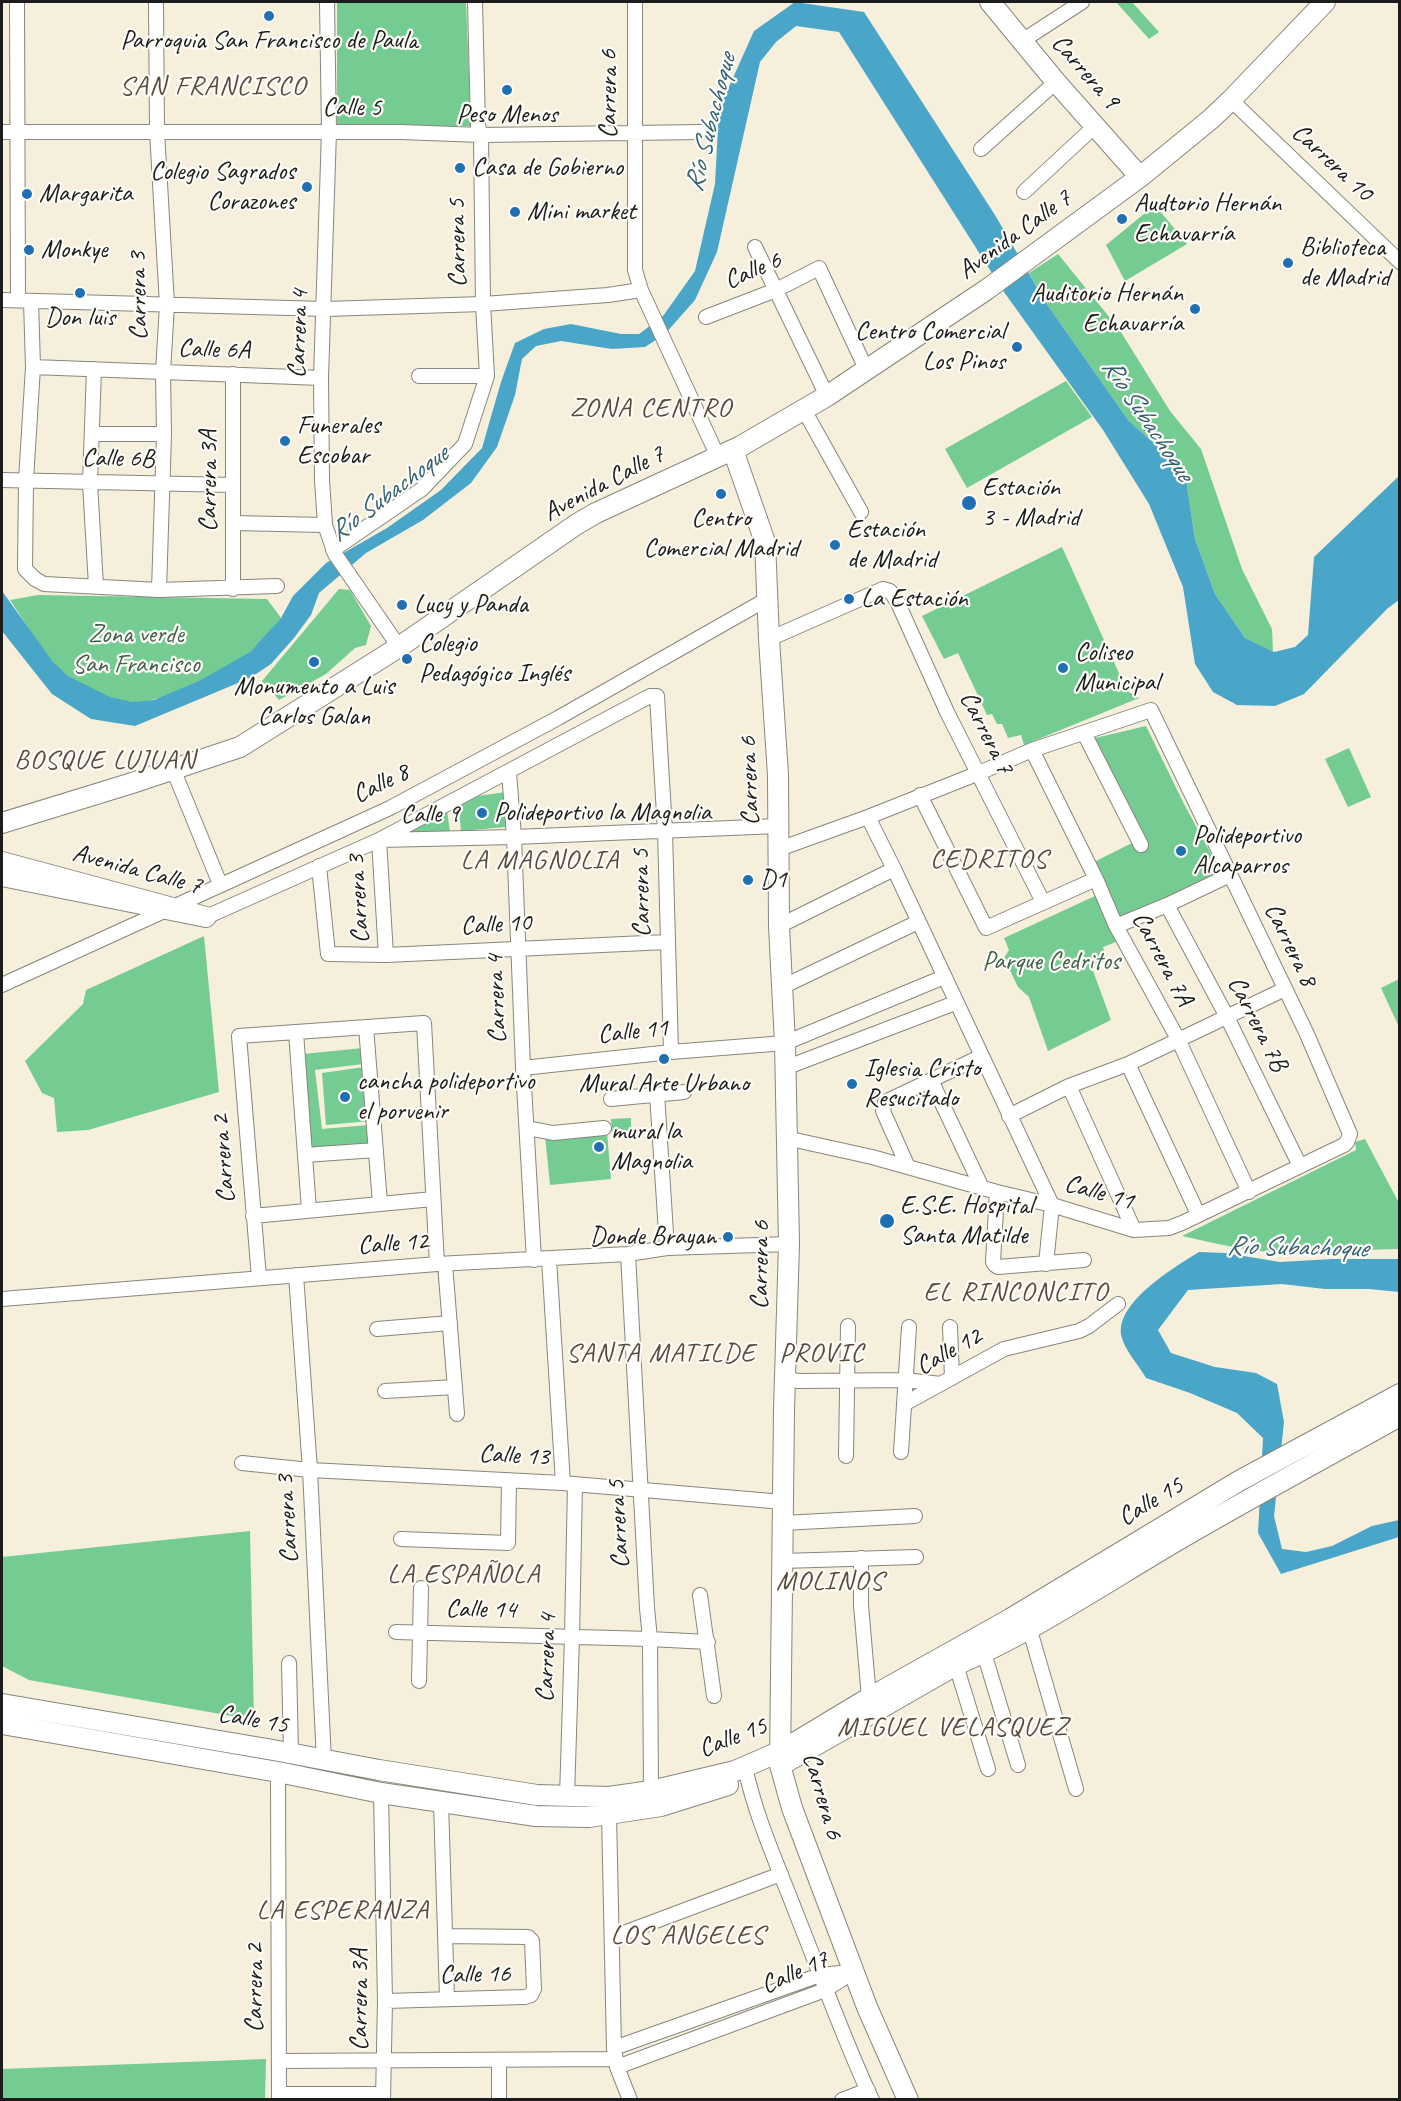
<!DOCTYPE html>
<meta charset="utf-8">
<style>
body{margin:0}
#map{position:relative;width:1401px;height:2101px;overflow:hidden;background:#f5efdc;font-family:Caveat,sans-serif}
canvas{display:block}
.frame{position:absolute;inset:0;border:3px solid #1c1c1c;pointer-events:none}
</style>
<div id="map">
<canvas width="1401" height="2101"></canvas>
<div class="frame"></div>
</div>
<script>
const ctx = document.querySelector('canvas').getContext('2d');
ctx.lineJoin = 'round';
function fillPath(path, color) { ctx.fillStyle = color; ctx.fill(path, 'evenodd'); }
function stroke(path, color, width, dash) { ctx.strokeStyle = color; ctx.lineWidth = width; ctx.lineCap = dash ? 'butt' : 'round'; ctx.setLineDash(dash || []); ctx.stroke(path); }
function write(font, color, halo, rows, align = 'center') {
  ctx.font = font + ' Caveat,sans-serif'; ctx.lineWidth = 4.5; ctx.setLineDash([]); ctx.textBaseline = 'middle'; ctx.strokeStyle = halo; ctx.fillStyle = color; for (const [text, x, y, turn = 0] of rows) {
    ctx.save(); ctx.translate(x, y); ctx.rotate((+turn || 0) * Math.PI / 180); ctx.textAlign = isNaN(turn) ? turn : align; if (halo) ctx.strokeText(text, 0, 0); ctx.fillText(text, 0, 0); ctx.restore();
  }
}
const green = new Path2D(`
 M337 2H466L471 126H337Z
 M1116 2H1132L1159 32 1149 39Z
 M1155 205 1187 244 1125 281 1106 245Z
 M1058 254 1119 329 1170 411 1201 449 1242 569 1272 629 1273 652 1245 638 1215 594 1195 539 1186 479 1176 463 1129 421 1046 303 1029 273Z
 M1066 381 1092 417 967 488 945 449Z
 M1062 547 1127 691 1139 698 1024 745 1021 735 1008 738 1002 724H997L992 714 987 715 958 653 944 659 922 616Z
 M339 589 350 590 371 626 366 645 355 648 326 674 279 700 262 681Z
 M38 595 267 599 281 618C271 629 262 642 250 652 226 671 163 704 133 702 112 701 86 688 69 677 48 663 25 622 10 600Z
 M1146 726 1183 802 1223 876 1118 923 1092 863 1138 840 1091 739Z
 M1349 748 1371 797 1348 807 1325 759Z
 M505 792V827L461 831 458 799Z
 M447 810 450 832 405 833Z
 M1095 896H1101L1121 940 1103 947 1108 960 1092 968 1111 1020 1048 1051 1029 997 1018 987 1004 958 1009 950 1004 938Z
 M204 936 219 1092 88 1130 57 1132 54 1098 42 1093 25 1061 83 1004 86 990Z
 M1399 979V1027L1381 988Z
 M363 1048V1064L315 1070 322 1129 369 1125 371 1144 311 1148 303 1054Z
 M364 1067 370 1121 326 1125 322 1073Z
 M631 1118V1133L612 1134 611 1119Z
 M607 1132 611 1179 550 1185 545 1136Z
 M1365 1139 1399 1203V1249C1364 1249 1328 1253 1292 1253 1255 1253 1218 1244 1182 1236L1356 1150 1355 1142Z
 M250 1531 254 1720 29 1680 2 1666V1557Z
 M266 2059 265 2099H2V2069Z`);
const water = new Path2D(`
 M795 2 864 12 995 215 1046 303 1129 421 1176 463 1186 479 1195 539 1215 594 1245 638 1274 652 1295 647 1308 635 1314 557 1399 476V600L1388 608 1304 694 1275 706 1237 705 1213 692 1195 664 1183 587 1149 504 1103 430 1004 292 839 32 796 26 776 42 760 62 717 252 695 300 665 334 645 347 612 349 561 341 536 346 522 359 515 395 497 447 471 483 423 520 366 553 319 593 311 615 294 638 271 664 250 678 135 726 91 719 52 694 2 631V591L53 662 68 676 110 697 132 702 154 700 199 681 250 652 281 618 293 596 326 563 387 528 441 490 482 448 501 382 515 343 544 329 571 324 621 334H639L663 316 695 271 715 184 719 109 754 31Z
 M1199 1252 1225 1253 1280 1262 1333 1259H1399V1292L1369 1289H1325L1282 1284 1188 1290 1158 1330 1171 1353 1215 1367 1256 1373 1277 1384 1284 1422 1274 1516 1282 1549 1306 1552 1332 1546 1372 1526 1399 1520V1537L1281 1574 1258 1533 1263 1438 1237 1413 1190 1393 1146 1378C1140 1367 1125 1350 1122 1338 1112 1304 1175 1267 1199 1252Z`);
const street = new Path2D(`
 M17 2 18 300
 M156 2 157 131 167 305 163 372 164 434 159 590
 M327 2 329 131 321 378 322 480 325 525 335 554 399 647
 M635 2V270L641 290 718 457
 M1022 41 1082 2
 M1231 100 1400 262
 M2 132H401L481 135 702 132
 M981 149 1056 82
 M1024 192 1095 126
 M755 247 827 396
 M2 300 325 309 483 304 608 295 641 290
 M31 301 33 367 26 480 25 569 35 579 44 584 159 590 277 586
 M706 317 776 290 819 268 866 369
 M33 367 321 378
 M94 369 90 483 96 586
 M419 376H487
 M804 410 861 512
 M92 434H164
 M2 480 233 485
 M233 523 325 525
 M333 550 422 489 465 444 487 376 483 304 481 135 478 126 475 2
 M233 589V374
 M769 639 883 589 890 591 897 601 947 712 1043 902
 M1084 733 1141 845
 M1032 750 1096 879 1116 926 1178 1039 1249 1192
 M173 769 220 884
 M509 772 514 837 523 1068 534 1260
 M920 795 986 928 1096 879
 M868 817 894 869 1052 1205 1046 1264
 M379 840 650 696H657L665 831 671 1052
 M379 840 386 955
 M779 849 868 817 979 773 1032 750 1151 710 1306 1032 1350 1134 1347 1142 1344 1145 1182 1223 1169 1228 1134 1230 1052 1205 997 1192 872 1157 786 1138
 M319 866 328 954 386 955 667 942
 M1167 905 1227 1017 1300 1166
 M206 917 379 840 514 837 778 826
 M779 926 894 869
 M1116 926 1167 905 1230 875
 M2 985 390 808 558 718 769 598
 M782 987 918 922
 M366 1027 380 1203
 M296 1032 309 1210
 M1128 1064 1198 1214
 M523 1068 671 1052 785 1043 944 977
 M785 1068 955 1003
 M931 1080 982 1188
 M1069 1086 1134 1230
 M657 1094 667 1248
 M611 1099 684 1092
 M1009 1116 1069 1086 1128 1064 1285 989
 M527 1128 553 1133 604 1128
 M305 1155 376 1150
 M908 1167 883 1111 885 1102 982 1056
 M997 1192 993 1262 995 1265 998 1267 1084 1260
 M253 1216 433 1199
 M628 1254 647 1608 650 1639 651 1791
 M549 1259 563 1483
 M445 1264 457 1414
 M296 1275 310 1470 324 1761
 M259 1278 239 1036 424 1023 437 1264
 M2 1299 437 1264 628 1254 667 1248 789 1244
 M950 1327 952 1378
 M377 1329 450 1323
 M785 1379 799 1381 905 1380 941 1384
 M385 1391 455 1387
 M904 1404 1004 1349 1079 1331 1089 1326 1118 1304
 M901 1452 909 1327
 M846 1456 848 1326
 M242 1463 310 1470 562 1483 783 1502
 M783 1523 915 1516
 M401 1539 508 1543 509 1480
 M861 1558V1605L869 1698
 M782 1561 916 1557
 M700 1595 714 1696
 M1029 1627 1076 1789
 M396 1632 650 1639 708 1642
 M984 1653 1018 1765
 M289 1663 291 1754
 M956 1665 988 1769
 M419 1681 421 1588
 M745 1767C756 1819 779 1868 798 1918 822 1978 844 2040 872 2100
 M278 1772 279 2100
 M381 1793 385 2001 383 2100
 M567 1797 572 1637 575 1484
 M441 1802 447 1999
 M609 1814 614 2048 617 2067 630 2100
 M613 1937 781 1874
 M385 2001 525 1997 531 1995 534 1989 532 1941 528 1937 446 1936
 M614 2048 820 1975 850 1972
 M279 2061 615 2059
 M617 2067 825 1990 855 1971
 M279 2094H383
 M499 2100V2061
 M842 2100 868 2090`);
const secondary = new Path2D(`
 M990 2 1056 82 1140 177
 M733 450 765 542 769 639 778 775 779 926 785 1043 789 1244 784 1410 780 1765 792 1808 867 2007 908 2100
 M2 823 129 784 240 747 399 647 577 524 596 513 741 446 827 396 986 290 1140 177 1211 119 1231 100 1325 2
 M2 862 206 917 2 876
 M2 1704 273 1750 379 1770 537 1795 609 1797 651 1791 735 1771 781 1751 869 1698 1010 1619 1239 1481 1400 1394
 M2 1724 278 1772 381 1793 536 1816 589 1817 661 1806 728 1785
 M788 1761 956 1665C1032 1632 1102 1585 1173 1543 1248 1499 1324 1458 1400 1416`);
const markers = [
 [269,16,6,"#1f6fb2"],
 [507,90,6,"#1f6fb2"],
 [460,168,6,"#1f6fb2"],
 [307,187,6,"#1f6fb2"],
 [27,194,6,"#1f6fb2"],
 [515,212,6,"#1f6fb2"],
 [1122,219,6,"#1f6fb2"],
 [29,250,6,"#1f6fb2"],
 [1288,263,6,"#1f6fb2"],
 [80,293,6,"#1f6fb2"],
 [1195,309,6,"#1f6fb2"],
 [1017,347,6,"#1f6fb2"],
 [285,441,6,"#1f6fb2"],
 [721,494,6,"#1f6fb2"],
 [969,503,8,"#1f6fb2"],
 [835,545,6,"#1f6fb2"],
 [849,599,6,"#1f6fb2"],
 [402,605,6,"#1f6fb2"],
 [407,659,6,"#1f6fb2"],
 [314,662,6,"#1f6fb2"],
 [1063,668,6,"#1f6fb2"],
 [482,813,6,"#1f6fb2"],
 [1181,851,6,"#1f6fb2"],
 [748,880,6,"#1f6fb2"],
 [664,1059,6,"#1f6fb2"],
 [852,1084,6,"#1f6fb2"],
 [345,1097,6,"#1f6fb2"],
 [599,1147,6,"#1f6fb2"],
 [887,1221,8,"#1f6fb2"],
 [728,1237,6,"#1f6fb2"]
];
const poiNames = [
 ["Parroquia San Francisco de Paula",269,41,"center"],
 ["Peso Menos",507,115,"center"],
 ["Casa de Gobierno",472,168],
 ["Colegio Sagrados",295,172,"right"],
 ["Corazones",295,202,"right"],
 ["Margarita",39,194],
 ["Audtorio Hernán",1134,204],
 ["Echavarría",1134,234],
 ["Mini market",527,212],
 ["Biblioteca",1300,248],
 ["de Madrid",1300,278],
 ["Monkye",41,250],
 ["Auditorio Hernán",1183,294,"right"],
 ["Echavarría",1183,324,"right"],
 ["Don luis",80,318,"center"],
 ["Centro Comercial",1005,332,"right"],
 ["Los Pinos",1005,362,"right"],
 ["Funerales",297,426],
 ["Escobar",297,456],
 ["Estación",982,488],
 ["3 - Madrid",982,518],
 ["Centro",721,519,"center"],
 ["Comercial Madrid",721,549,"center"],
 ["Estación",847,530],
 ["de Madrid",847,560],
 ["La Estación",861,599],
 ["Lucy y Panda",414,605],
 ["Colegio",419,644],
 ["Pedagógico Inglés",419,674],
 ["Coliseo",1075,653],
 ["Municipal",1075,683],
 ["Monumento a Luis",314,687,"center"],
 ["Carlos Galan",314,717,"center"],
 ["Polideportivo la Magnolia",494,813],
 ["Polideportivo",1193,836],
 ["Alcaparros",1193,866],
 ["D1",760,880],
 ["Iglesia Cristo",864,1069],
 ["Resucitado",864,1099],
 ["cancha polideportivo",357,1082],
 ["el porvenir",357,1112],
 ["Mural Arte Urbano",664,1084,"center"],
 ["mural la",611,1132],
 ["Magnolia",611,1162],
 ["E.S.E. Hospital",900,1206],
 ["Santa Matilde",900,1236],
 ["Donde Brayan",716,1237,"right"]
];
const streetNames = [
 ["Carrera 9",1085,72,49],
 ["Carrera 6",609,94,-90],
 ["Calle 5",352,108],
 ["Carrera 10",1332,163,43],
 ["Avenida Calle 7",1015,235,-36],
 ["Carrera 5",458,243,-91],
 ["Calle 6",753,271,-23],
 ["Carrera 3",139,296,-91],
 ["Carrera 4",299,334,-88],
 ["Calle 6A",214,350,2],
 ["Calle 6B",118,459,1],
 ["Carrera 3A",209,481,-90],
 ["Avenida Calle 7",604,484,-28],
 ["Carrera 7",986,733,63],
 ["Carrera 6",750,781,-92],
 ["Calle 8",381,784,-26],
 ["Calle 9",430,815,-1],
 ["Avenida Calle 7",137,870,15],
 ["Carrera 5",642,893,-91],
 ["Carrera 3",359,899,-93],
 ["Calle 10",496,925,-3],
 ["Carrera 8",1290,945,64],
 ["Carrera 7A",1162,959,62],
 ["Carrera 4",497,999,-92],
 ["Carrera 7B",1257,1024,63],
 ["Calle 11",633,1032,-6],
 ["Carrera 2",224,1159,-94],
 ["Calle 11",1099,1193,16],
 ["Calle 12",393,1244,-4],
 ["Carrera 6",761,1265,-89],
 ["Calle 12",949,1352,-29],
 ["Calle 13",514,1456,3],
 ["Calle 15",1151,1502,-31],
 ["Carrera 3",288,1519,-93],
 ["Carrera 5",619,1524,-93],
 ["Calle 14",481,1610,1],
 ["Carrera 4",547,1658,-88],
 ["Calle 15",253,1720,10],
 ["Calle 15",733,1738,-21],
 ["Carrera 6",822,1796,74],
 ["Calle 17",795,1973,-24],
 ["Calle 16",475,1975,-1],
 ["Carrera 2",255,1988,-90],
 ["Carrera 3A",360,2000,-90]
];
const parkNames = [
 ["Zona verde",136,635],
 ["San Francisco",136,665],
 ["Parque Cedritos",1051,962]
];
const neighbourhoodNames = [
 ["SAN FRANCISCO",213,87],
 ["ZONA CENTRO",651,409],
 ["BOSQUE LUJUAN",105,761],
 ["CEDRITOS",989,860],
 ["LA MAGNOLIA",540,861],
 ["EL RINCONCITO",1016,1293],
 ["SANTA MATILDE",661,1354],
 ["PROVIC",822,1354],
 ["LA ESPAÑOLA",464,1575],
 ["MOLINOS",830,1582],
 ["MIGUEL VELASQUEZ",953,1728],
 ["LA ESPERANZA",343,1911],
 ["LOS ANGELES",688,1936]
];
const waterNames = [
 ["Río Subachoque",711,123,-76],
 ["Río Subachoque",1147,420,56],
 ["Río Subachoque",389,494,-37],
 ["Río Subachoque",1297,1248,1]
];
fillPath(green, '#75cc92');
fillPath(water, '#4aa6c8');
stroke(street, '#88867c', 16);
stroke(secondary, '#88867c', 22);
stroke(street, '#fff', 14);
stroke(secondary, '#fff', 20);
for (const [x, y, r, color] of markers) { const dot = new Path2D(); dot.arc(x, y, r, 0, 2 * Math.PI); ctx.fillStyle = color; ctx.fill(dot); stroke(dot, '#fdfcf7', 2); }
write('26px', '#1c1c1c', '#fdfcf7', poiNames, 'left');
write('26px', '#1c1c1c', '#fdfcf7', streetNames);
write('26px', '#40624b', '#fdfcf7', parkNames);
ctx.letterSpacing = '1.5px';
write('27px', '#5a4a3e', '#fdfcf7', neighbourhoodNames);
ctx.letterSpacing = '0px';
write('italic 27px', '#336172', '#fdfcf7', waterNames);
</script>
